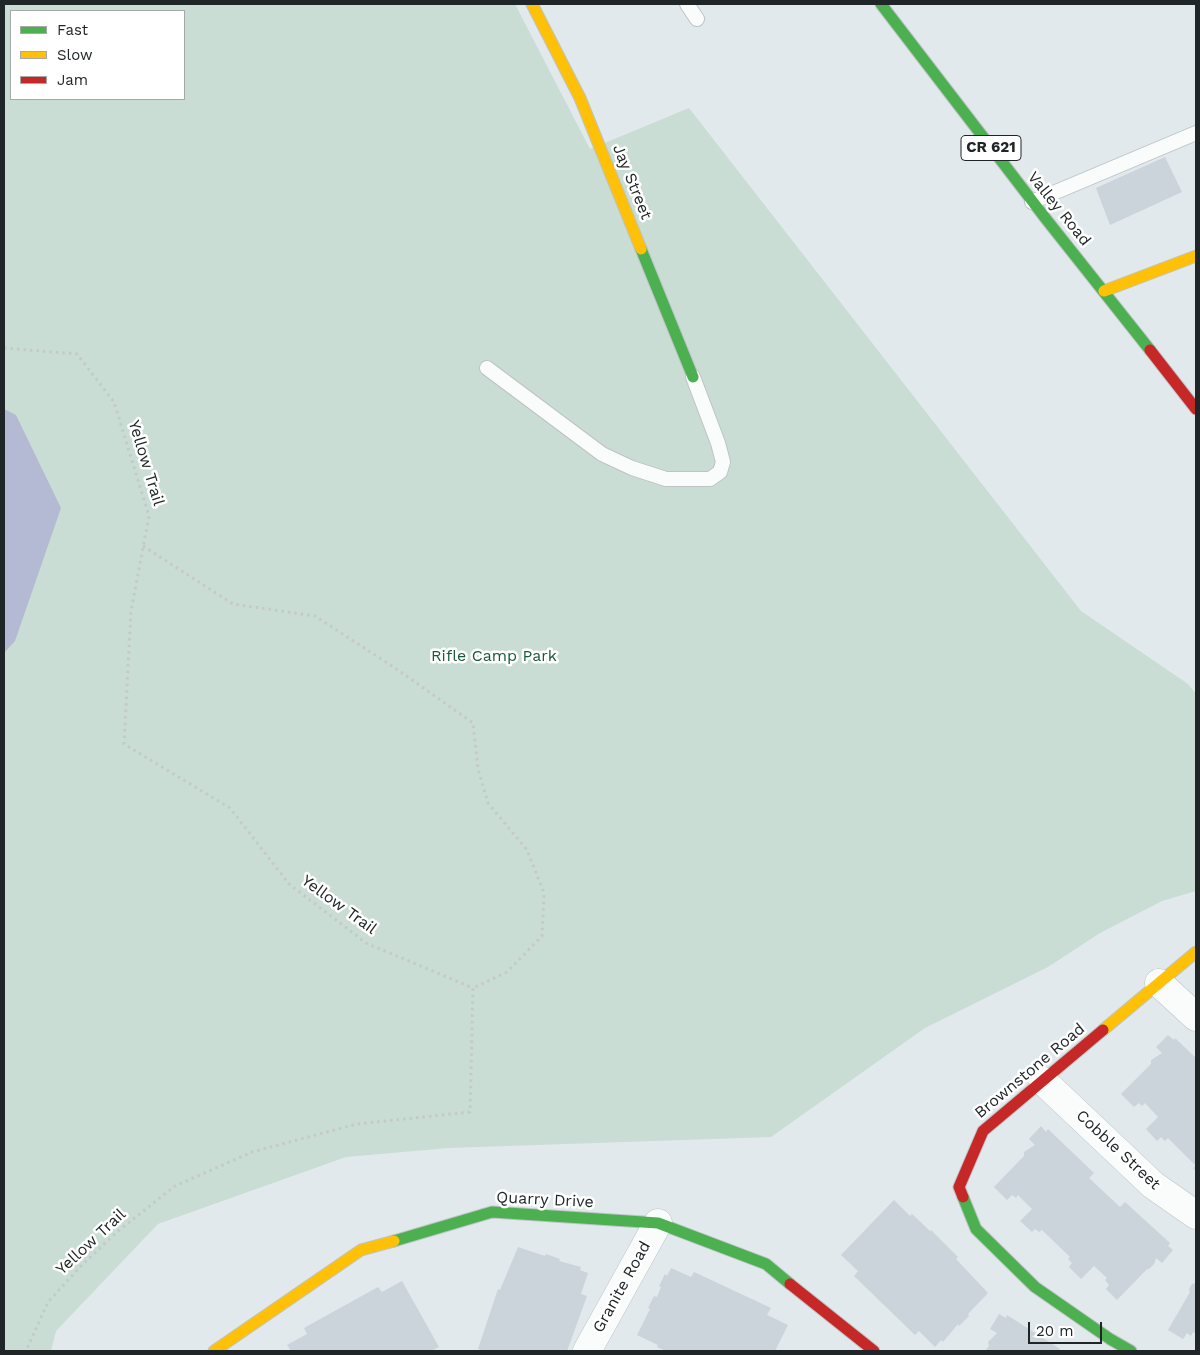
<!DOCTYPE html>
<style>
body{margin:0}
#map{position:relative;width:1200px;height:1355px;overflow:hidden;background:#e1e9ec;font-family:"Work Sans",sans-serif}
canvas{display:block}
.frame{position:absolute;inset:0;border:5px solid #202627;pointer-events:none}
.legend{position:absolute;left:10px;top:10px;width:175px;height:90px;box-sizing:border-box;background:#fff;border:1px solid #a6a8a9;margin:0;padding:6px 9px;list-style:none;font-size:15px;color:#202627}
.legend li{display:flex;align-items:center;gap:10px;height:25px}
.legend b{width:25px;border:1px solid #a6a8a9}
.scale{position:absolute;left:1028px;top:1322px;width:74px;height:22px;box-sizing:border-box;border:2px solid #202627;border-top:0;padding-left:6px;font-size:15px;line-height:18px;white-space:nowrap;color:#202627;-webkit-text-stroke:4px #fff;paint-order:stroke}
</style>
<div id="map">
<canvas width="1200" height="1355"></canvas>
<div class="frame"></div>
<ul class="legend">
<li><b style="height:6px;background:#4caf50"></b>Fast</li>
<li><b style="height:6px;background:#ffc107"></b>Slow</li>
<li><b style="height:6px;background:#c62828"></b>Jam</li>
</ul>
<div class="scale">20 m</div>
</div>
<script>
const ctx = document.querySelector('canvas').getContext('2d');
ctx.lineJoin = 'round';
function fillPath(path, color) { ctx.fillStyle = color; ctx.fill(path, 'evenodd'); }
function stroke(path, color, width, dash) { ctx.strokeStyle = color; ctx.lineWidth = width; ctx.lineCap = dash ? 'butt' : 'round'; ctx.setLineDash(dash || []); ctx.stroke(path); }
function write(font, color, halo, rows, align = 'center') {
  ctx.font = font + ' "Work Sans",sans-serif'; ctx.lineWidth = 5; ctx.setLineDash([]); ctx.textBaseline = 'middle'; ctx.strokeStyle = halo; ctx.fillStyle = color; for (const [text, x, y, turn = 0] of rows) {
    ctx.save(); ctx.translate(x, y); ctx.rotate((+turn || 0) * Math.PI / 180); ctx.textAlign = isNaN(turn) ? turn : align; if (halo) ctx.strokeText(text, 0, 0); ctx.fillText(text, 0, 0); ctx.restore();
  }
}
const green = new Path2D(`
 M4 4H515L590 149 689 108 1081 611 1188 684 1196 694V891L1162 901 1100 933 1048 967 925 1028 771 1137 449 1148 346 1157 158 1224 56 1331 51 1351H4ZM11 11H184V99H11Z`);
const water = new Path2D(`
 M4 409 16 415 61 508 15 641 4 653Z`);
const building = new Path2D(`
 M1165 157 1182 192 1110 225 1096 188Z
 M1168 1035 1174 1040 1175 1038 1196 1058V1171L1193 1168 1196 1166 1168 1138 1165 1141 1161 1137 1157 1141 1146 1129 1158 1117 1145 1103 1142 1106 1139 1103 1134 1107 1121 1094 1151 1064V1060L1162 1053 1156 1047Z
 M1041 1126 1046 1132 1048 1129 1094 1173 1089 1178 1120 1207 1125 1202 1170 1243 1168 1246 1173 1250 1162 1263 1156 1258 1154 1264 1149 1269H1147L1117 1300 1106 1289 1109 1285 1105 1280 1107 1278 1094 1266 1081 1279 1069 1267 1072 1263 1068 1259 1070 1257 1042 1230 1039 1232 1035 1229 1032 1232 1020 1221 1032 1209 1018 1195 1016 1198 1012 1195 1007 1200 994 1187 1024 1156V1152L1035 1145 1029 1139Z
 M894 1200 910 1216 912 1214 930 1231 931 1230 958 1257 956 1259 988 1293 968 1314 969 1316 959 1326 958 1324 943 1342 941 1340 935 1347 919 1331 915 1335 854 1276 858 1271 841 1255Z
 M518 1247 545 1256 546 1254 560 1259 559 1261 581 1267 580 1270 588 1273 581 1294 587 1296 567 1351H480L481 1350 478 1349 498 1289 500 1290Z
 M671 1268 691 1277 694 1272 771 1308 767 1315 788 1325 775 1351H666L657 1347 658 1345 637 1335 650 1309 648 1308 654 1296 657 1297 661 1287 659 1286 665 1274 667 1276Z
 M402 1281 439 1347 431 1351H291L287 1345 307 1334 304 1328 378 1287 382 1292Z
 M1196 1283V1334L1193 1332 1191 1336 1187 1333 1183 1339 1168 1330 1190 1292 1189 1289 1192 1284Z
 M999 1314 1006 1318 1007 1315 1060 1349 1059 1351H985L989 1346 988 1342 997 1333 990 1329Z`);
const path = new Path2D(`
 M4 348 77 354 114 402 149 516 131 611 124 744 230 808 289 884 366 943 473 988 470 1112 357 1124 252 1152 175 1186 118 1231 81 1266 48 1302 26 1351
 M143 546 233 604 315 616 398 670 473 723 478 769 488 803 527 850 544 893 542 936 507 972 473 988`);
const lane = new Path2D(`
 M687 4 697 19
 M1032 202 1196 133
 M487 368 602 454 632 468 666 479H710L720 472 723 462 718 443 693 377`);
const street = new Path2D(`
 M1159 983 1196 1017
 M1043 1081 1153 1185 1196 1215
 M587 1351 658 1223`);
const fast = new Path2D(`
 M881 4 1046 219 1150 350
 M641 249 693 377
 M963 1197 976 1229 1035 1287 1110 1339 1131 1351
 M394 1241 492 1212 658 1223 766 1264 790 1284`);
const slow = new Path2D(`
 M532 4 580 98 641 249
 M1104 291 1196 256
 M1103 1030 1196 952
 M214 1351 361 1250 394 1241`);
const jam = new Path2D(`
 M1150 350 1196 409
 M963 1197 959 1187 983 1131 1103 1030
 M790 1284 874 1351`);
const shields = [
 [991,148,60]
];
const shieldNames = [
 ["CR 621",991,148]
];
const streetNames = [
 ["Jay Street",632,182,68],
 ["Valley Road",1059,209,51],
 ["Yellow Trail",146,463,73],
 ["Yellow Trail",339,905,36],
 ["Brownstone Road",1030,1071,-40],
 ["Cobble Street",1118,1150,43],
 ["Quarry Drive",545,1200,3],
 ["Yellow Trail",91,1242,-43],
 ["Granite Road",622,1287,-61]
];
const parkNames = [
 ["Rifle Camp Park",494,656]
];
fillPath(green, '#c9ddd4');
fillPath(water, '#b4b9d4');
fillPath(building, '#cbd3db');
stroke(lane, '#bdc4c6', 16);
stroke(street, '#bdc4c6', 29);
stroke(fast, '#bdc4c6', 13);
stroke(slow, '#bdc4c6', 13);
stroke(jam, '#bdc4c6', 13);
stroke(path, '#c6c9ca', 3, [2.5, 4]);
stroke(lane, '#fafcfc', 14);
stroke(street, '#fafcfc', 28);
stroke(fast, '#4caf50', 11);
stroke(slow, '#ffc107', 11);
stroke(jam, '#c62828', 11);
for (const [x, y, w] of shields) { const box = new Path2D(); box.roundRect(x - w / 2, y - 12.5, w, 25, 4); ctx.fillStyle = '#fff'; ctx.fill(box); stroke(box, '#202627', 1); }
write('bold 15px', '#202627', null, shieldNames);
write('16px', '#202627', '#fff', streetNames);
write('16px', '#185939', '#fff', parkNames);
</script>
